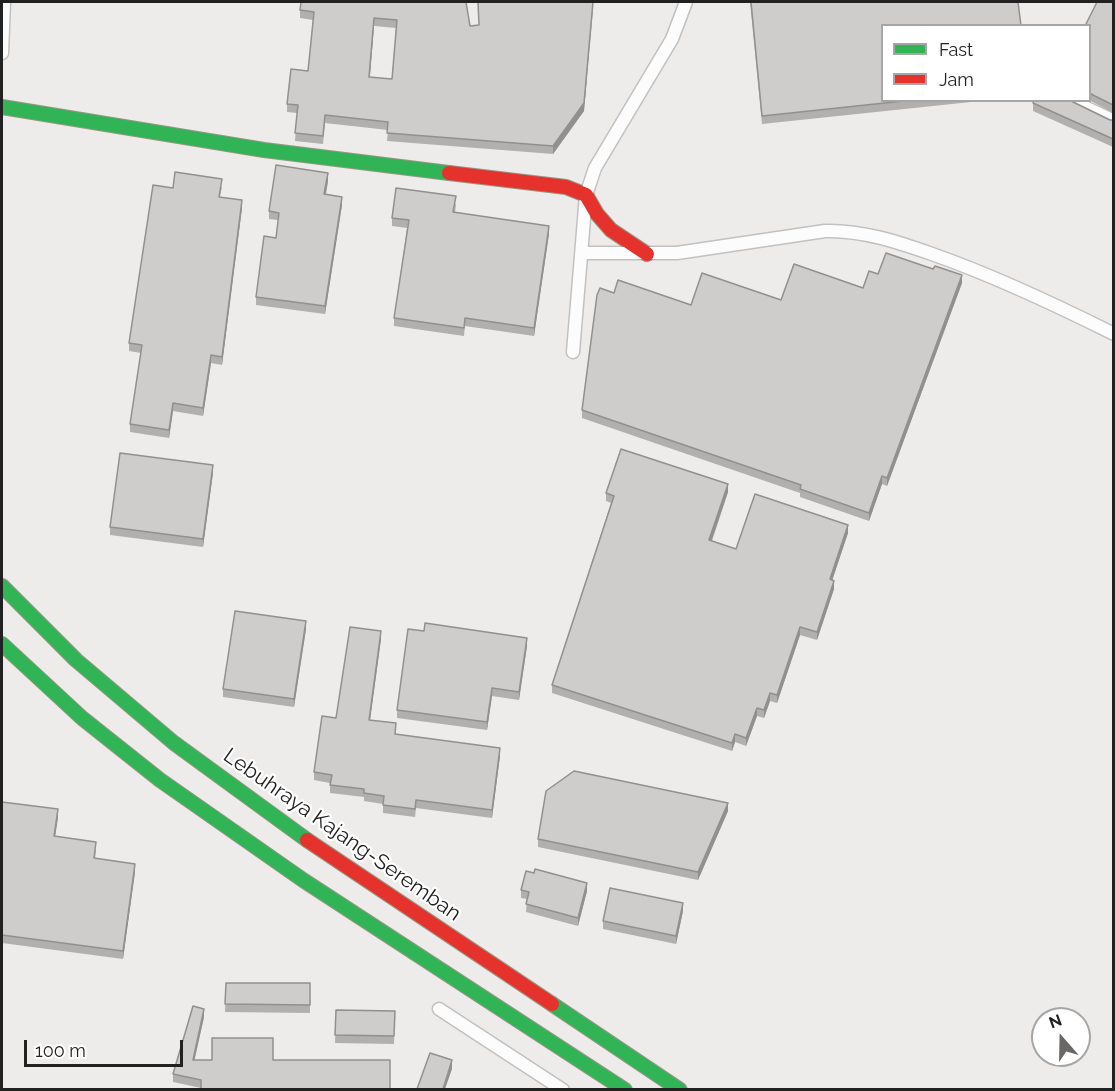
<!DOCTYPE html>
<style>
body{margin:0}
#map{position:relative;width:1115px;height:1091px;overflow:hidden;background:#eeecea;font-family:Raleway,sans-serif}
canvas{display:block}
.frame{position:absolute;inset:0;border:3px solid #212121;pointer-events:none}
.legend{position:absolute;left:881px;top:24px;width:210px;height:78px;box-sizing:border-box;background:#fff;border:2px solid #a6a6a6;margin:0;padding:8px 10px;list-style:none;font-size:18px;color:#212121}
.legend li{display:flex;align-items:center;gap:12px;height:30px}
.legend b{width:30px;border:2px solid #a6a6a6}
.north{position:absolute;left:1031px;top:1007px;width:60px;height:60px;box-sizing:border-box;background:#fff;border:2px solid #a6a6a6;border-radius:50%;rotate:340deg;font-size:16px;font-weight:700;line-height:24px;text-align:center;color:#212121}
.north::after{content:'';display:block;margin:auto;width:21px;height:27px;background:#696867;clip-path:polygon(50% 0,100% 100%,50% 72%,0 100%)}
.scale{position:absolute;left:24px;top:1040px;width:159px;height:27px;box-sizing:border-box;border:3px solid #212121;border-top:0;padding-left:8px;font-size:18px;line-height:21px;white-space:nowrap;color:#212121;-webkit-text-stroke:4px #fff;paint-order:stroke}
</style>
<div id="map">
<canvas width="1115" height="1091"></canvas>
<div class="frame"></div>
<ul class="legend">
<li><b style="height:8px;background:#30b455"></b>Fast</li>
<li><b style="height:8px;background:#e5322d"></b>Jam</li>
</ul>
<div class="north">N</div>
<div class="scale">100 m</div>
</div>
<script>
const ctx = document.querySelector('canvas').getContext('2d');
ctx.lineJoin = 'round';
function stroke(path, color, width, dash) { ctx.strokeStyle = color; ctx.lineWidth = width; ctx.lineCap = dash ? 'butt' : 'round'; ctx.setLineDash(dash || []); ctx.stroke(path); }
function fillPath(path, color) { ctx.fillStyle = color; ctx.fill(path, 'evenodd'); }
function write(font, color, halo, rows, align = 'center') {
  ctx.font = font + ' Raleway,sans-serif'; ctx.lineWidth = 4.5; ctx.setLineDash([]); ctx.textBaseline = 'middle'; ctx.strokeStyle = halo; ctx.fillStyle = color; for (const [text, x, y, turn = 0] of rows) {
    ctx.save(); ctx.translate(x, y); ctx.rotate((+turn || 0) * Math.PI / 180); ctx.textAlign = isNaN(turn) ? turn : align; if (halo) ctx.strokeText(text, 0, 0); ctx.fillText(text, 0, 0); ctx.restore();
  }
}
const street = new Path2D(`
 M2 53 4 2
 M1070 100 1114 121
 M582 253H677L825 231C862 230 898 242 932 254 995 276 1054 304 1114 334
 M573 352 586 195 595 168 672 39 686 2
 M439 1009 563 1090`);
const fast = new Path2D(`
 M2 107 264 150 449 173
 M2 586 76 660 174 743 307 840
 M2 644 82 718 160 780 303 880 625 1090
 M552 1004 680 1090`);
const jam = new Path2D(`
 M449 173 566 187 586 195 597 214 611 230 647 254
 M307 840 552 1004`);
const wall = new Path2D(`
 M750 2H1018L882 100H990L762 124Z
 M1113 2V113L1089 100V26Z
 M300 10 470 26 593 10 584 111 553 154 387 141 388 130 325 123 323 144 295 141 297 113 287 112V104L308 71 313 20 300 18ZM374 26 396 28 392 79 370 77Z
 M1033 103 1110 120H1113V147L1033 111Z
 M328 181 326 195 342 205 325 314 256 305V297L276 238 278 220 269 219V211Z
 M222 187 220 197 242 208 222 365 211 363 203 416 173 411 169 438 130 432V424L141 353 129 351V343L173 188Z
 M456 204 455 213 549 234 534 336 465 326 464 336 394 326V318L407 228 392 226V218Z
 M878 274 962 283 887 486 882 484 869 521 800 497V493L582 418V410L614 293 691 305 781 300 863 288Z
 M213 473 203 547 110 535V527Z
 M728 492 712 541 736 549 848 533 832 580 834 589 817 640 800 635 777 703 770 701 764 718 757 716 746 746 735 742 732 751 552 693V685L611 503 606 501V493Z
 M306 629 294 707 223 697V689Z
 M424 631 527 646 519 700 492 696 487 730 397 718V710Z
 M381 639 370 720 396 731V734L500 756 492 818 416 808 415 817 383 813V804L364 801V797L330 793V783L314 780V772L336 718Z
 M2 802 58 817 55 837 96 850 95 859 135 872 123 959 2 943Z
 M728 811 698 880 538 847V839Z
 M521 890 587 891 578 926 526 912 527 899 521 898Z
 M683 911 676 944 603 929V921Z
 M226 983H310V1013L225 1012Z
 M336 1010 395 1011 394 1044 335 1043Z
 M204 1017 194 1060H212L273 1038 201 1088 173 1082V1074Z`);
const shadedWall = new Path2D(`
 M593 2 584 111 553 154V146Z
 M374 18V26L369 85V77Z
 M328 173V181L324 202V194Z
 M342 197V205L325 314V306Z
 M242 200V208L222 365V357Z
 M549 226V234L534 336V328Z
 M962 275V283L887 486V478Z
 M211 355V363L203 416V408Z
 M173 403V411L169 438V430Z
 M213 465V473L203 547V539Z
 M882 476V484L869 521V513Z
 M728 484V492L709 548V540Z
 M848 525V533L830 587V579Z
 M834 581V589L817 640V632Z
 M306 621V629L294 707V699Z
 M800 627V635L777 703V695Z
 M381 631V639L369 728V720Z
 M527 638V646L519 700V692Z
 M492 688V696L487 730V722Z
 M770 693V701L764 718V710Z
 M757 708V716L746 746V738Z
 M735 734V742L732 751V743Z
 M500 748V756L492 818V810Z
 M728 803V811L698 880V872Z
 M58 809V817L54 844V836Z
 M135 864V872L123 959V951Z
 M587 883V891L578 926V918Z
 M683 903V911L676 944V936Z
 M204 1009V1017L193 1067V1060Z
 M452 1060V1069L445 1089H443Z`);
const building = new Path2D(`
 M301 2H466L470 26 479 25 478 2H593L584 103 553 146 387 133 388 122 325 115 323 136 295 133 298 105 287 104 291 69 308 71 314 12 300 10ZM374 18 397 20 392 79 369 77Z
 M751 2H1018L1021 26H882V100H913L762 116Z
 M1097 2H1113V105L1089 93V26H1085Z
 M1034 100H1069L1110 120H1113V139L1033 103Z
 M276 165 328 173 324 194 342 197 325 306 256 297 264 236 276 238 279 213 269 211Z
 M175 172 222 179 219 197 242 200 222 357 211 355 203 408 173 403 169 430 130 424 142 345 129 343 153 185 173 188Z
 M396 188 456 196 453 212 549 226 534 328 465 318 464 328 394 318 409 220 392 218Z
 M886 253 933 269 935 266 962 275 887 478 882 476 869 513 800 489 801 485 582 410 597 295 600 288 614 293 618 280 691 305 702 273 781 300 794 264 863 288 869 271 878 274Z
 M621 449 728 484 709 540 736 549 755 494 848 525 830 579 834 581 817 632 800 627 777 695 770 693 764 710 757 708 746 738 735 734 732 743 552 685 614 496 606 493Z
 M120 453 213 465 203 539 110 527Z
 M235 611 306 621 294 699 223 689Z
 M425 623 527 638 519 692 492 688 487 722 397 710 408 629 424 631Z
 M350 627 381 631 369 720 396 723 395 734 500 748 492 810 416 800 415 809 383 805 384 796 364 793V789L330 785 332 775 314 772 322 716 336 718Z
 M574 771 728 803 698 872 538 839 546 791Z
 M2 802 58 809 54 836 96 842 94 858 135 864 123 951 2 935Z
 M535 869 587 883 578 918 526 904 529 892 521 890 526 871 534 873Z
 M610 888 683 903 676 936 603 921Z
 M226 983H310V1005L225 1004Z
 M193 1006 204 1009 193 1060H212V1038H273V1060H390V1089H201V1080L173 1074Z
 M336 1010 395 1011 394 1036 335 1035Z
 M430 1053 452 1060 443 1089H417Z`);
const streetNames = [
 ["Lebuhraya Kajang-Seremban",342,835,35]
];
stroke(street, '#c2c1c0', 15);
stroke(fast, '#979684', 16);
stroke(jam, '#979684', 16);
stroke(street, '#fcfcfc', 12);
stroke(fast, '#30b455', 14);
stroke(jam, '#e5322d', 14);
fillPath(wall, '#b2b0af');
fillPath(shadedWall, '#91908e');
fillPath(building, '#cfcdcb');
stroke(building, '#91908e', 1.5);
write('21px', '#212121', '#fff', streetNames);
</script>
